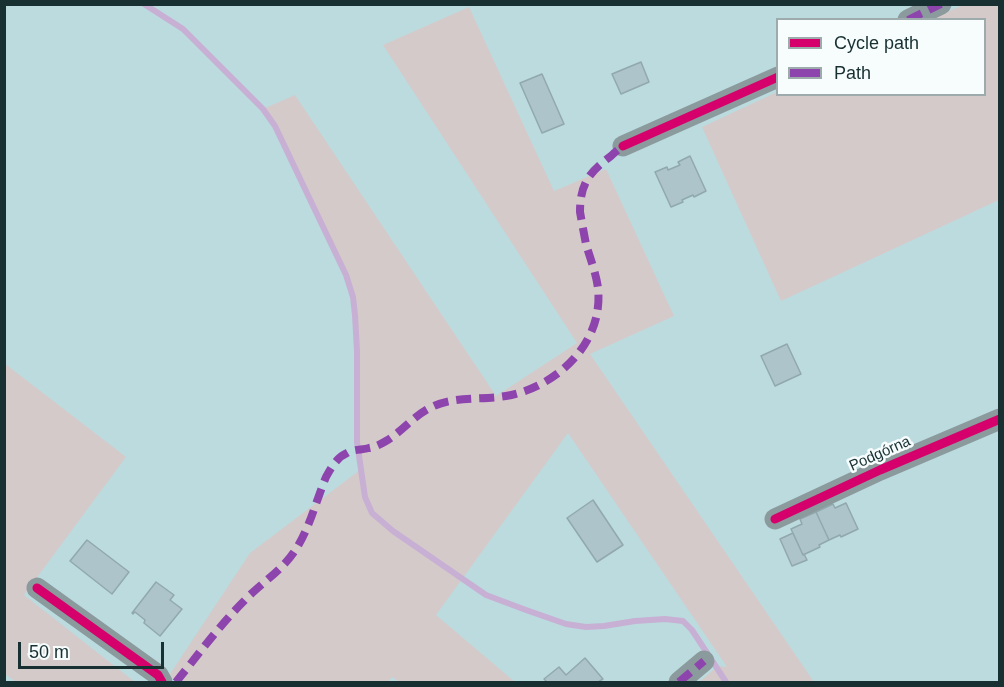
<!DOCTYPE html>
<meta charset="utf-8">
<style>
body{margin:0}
#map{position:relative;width:1004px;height:687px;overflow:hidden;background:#bbdbdf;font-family:Arial,sans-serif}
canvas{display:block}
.frame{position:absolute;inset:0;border:6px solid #183032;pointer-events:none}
.legend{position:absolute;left:776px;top:18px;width:210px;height:78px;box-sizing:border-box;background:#f7fdfd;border:2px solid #9eabac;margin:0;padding:8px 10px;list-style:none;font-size:18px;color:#183032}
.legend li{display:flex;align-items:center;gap:12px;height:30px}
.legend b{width:30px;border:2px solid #9eabac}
.scale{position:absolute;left:18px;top:642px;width:146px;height:27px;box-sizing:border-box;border:3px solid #183032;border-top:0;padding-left:8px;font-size:18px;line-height:21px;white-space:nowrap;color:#183032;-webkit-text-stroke:4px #f7fdfd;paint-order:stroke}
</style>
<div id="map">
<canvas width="1004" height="687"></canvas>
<div class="frame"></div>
<ul class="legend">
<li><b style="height:8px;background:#d6006c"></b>Cycle path</li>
<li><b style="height:8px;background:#8e44ad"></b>Path</li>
</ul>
<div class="scale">50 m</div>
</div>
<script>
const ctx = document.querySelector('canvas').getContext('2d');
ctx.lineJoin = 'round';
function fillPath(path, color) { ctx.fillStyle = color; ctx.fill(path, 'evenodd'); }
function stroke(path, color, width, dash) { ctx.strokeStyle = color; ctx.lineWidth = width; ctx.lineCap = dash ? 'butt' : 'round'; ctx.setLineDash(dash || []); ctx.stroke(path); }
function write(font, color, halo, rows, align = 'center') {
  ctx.font = font + ' Arial,sans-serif'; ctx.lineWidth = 5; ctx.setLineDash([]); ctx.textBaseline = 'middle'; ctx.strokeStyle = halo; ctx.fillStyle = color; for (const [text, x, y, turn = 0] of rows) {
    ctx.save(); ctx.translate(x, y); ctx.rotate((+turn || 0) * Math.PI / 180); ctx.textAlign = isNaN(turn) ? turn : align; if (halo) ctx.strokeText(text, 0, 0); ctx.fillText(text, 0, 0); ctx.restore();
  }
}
const green = new Path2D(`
 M963 5H998L999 8V200L781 301 702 127 777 92 778 94H984V20L931 19Z
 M469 7 554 191 606 169 674 316 590 354 814 682H699L718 666 727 667 568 433 436 615 515 682H399L392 677 388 682H174L170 674 250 553 360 470 357 442V351L355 315 353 297 346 275 275 126 263 109 295 95 496 396 577 343 383 45Z
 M4 363 126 457 24 595 135 682H16L5 674Z`);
const stream = new Path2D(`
 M144 4 183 29 263 109 275 126 346 275 353 297 355 315 357 351V442L365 497 372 513 393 531 486 595 526 610 566 624 586 627 604 626 635 621 665 619 683 621 692 630 726 682`);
const building = new Path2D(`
 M641 62 649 82 621 94 612 74Z
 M542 74 564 124 542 133 520 83Z
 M690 156 706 191 694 197 693 195 682 200 683 202 671 207 655 172 667 167 668 170 680 165 678 162Z
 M787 344 801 374 775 386 761 356Z
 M593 500 623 545 597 562 567 518Z
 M846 503 858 529 841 537 840 535 829 540 816 512 833 504 835 508Z
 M816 512 829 540 819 545 820 547 803 555 791 529 802 524 800 519Z
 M793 533 803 555 804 554 807 560 792 566 780 539Z
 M87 540 129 572 112 594 70 561Z
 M156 582 174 595 170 600 182 609 160 636 144 623 145 620 135 612 133 614 132 613Z
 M585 658 603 679 598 682H547L544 679 559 667 566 675Z`);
const street = new Path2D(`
 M908 20 941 4
 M623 146 778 77
 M775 519 880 470 1000 419
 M37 588 158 675 162 682
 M679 682 704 661`);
const quiet = new Path2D(`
 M908 20 941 4
 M176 682C198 655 219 626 244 601 261 583 283 570 296 549 310 527 316 501 326 477 331 468 337 457 347 453 353 449 362 450 369 448 375 447 381 444 386 441 403 431 415 414 434 406 456 396 482 400 506 396 557 387 604 343 598 288 596 273 590 258 586 244 584 234 582 223 580 212 580 184 589 172 611 156 616 151 621 147 627 144
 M679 682 704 661`);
const cycleway = new Path2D(`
 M623 146 778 77
 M775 519 880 470 1000 419
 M37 588 158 675 162 682`);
const streetNames = [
 ["Podgórna",880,454,-24]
];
fillPath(green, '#d5caca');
stroke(stream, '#c8b0d4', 6);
fillPath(building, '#acc4ca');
stroke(building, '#91a8ae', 1.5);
stroke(street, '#8b9a9c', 21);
stroke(quiet, '#8e44ad', 8, [15, 8]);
stroke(cycleway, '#d6006c', 9);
write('15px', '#183032', '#f7fdfd', streetNames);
</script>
